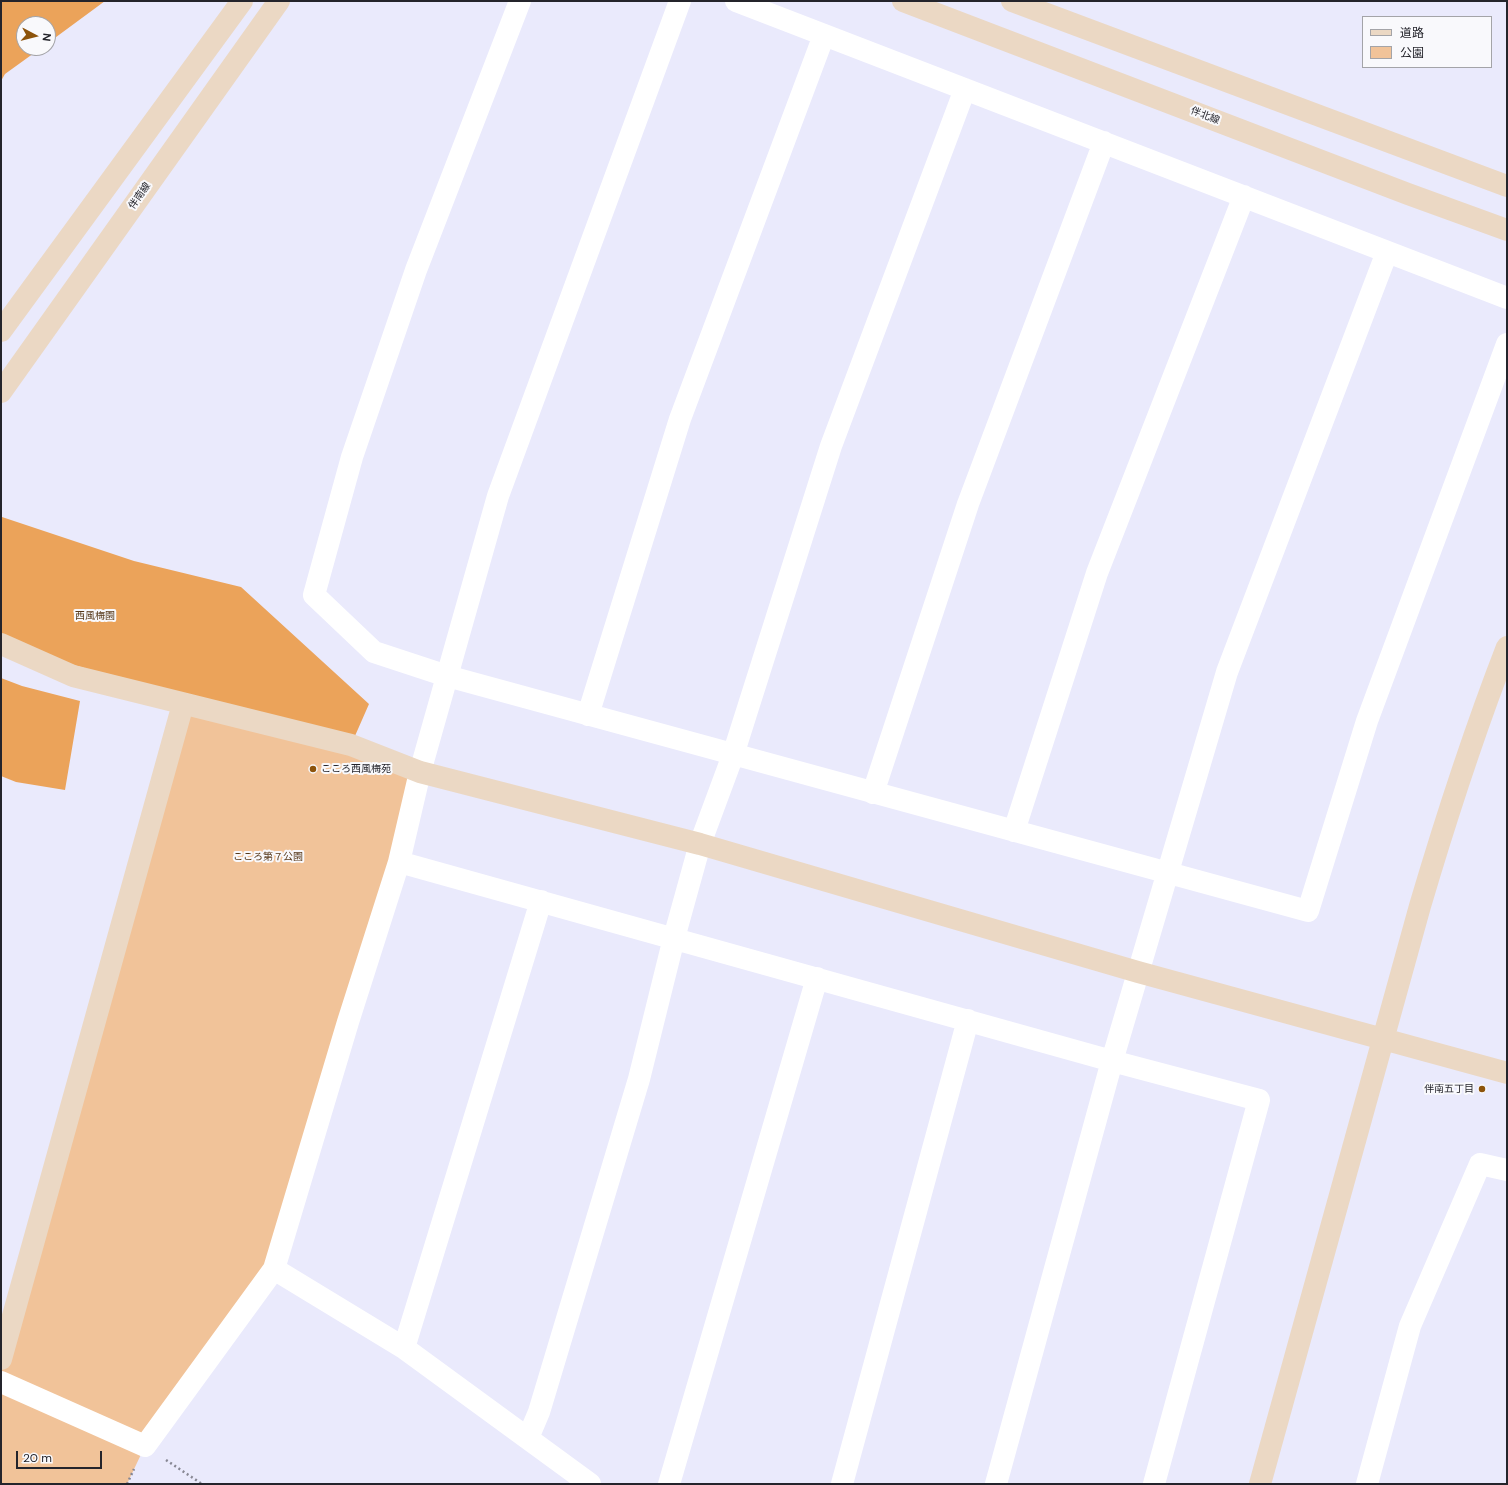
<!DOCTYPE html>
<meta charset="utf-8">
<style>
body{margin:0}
#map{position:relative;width:1508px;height:1485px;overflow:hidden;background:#eaeafc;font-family:"DM Sans","Noto Sans JP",sans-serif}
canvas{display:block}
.frame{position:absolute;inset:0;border:2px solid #24242b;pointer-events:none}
.legend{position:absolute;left:1362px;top:16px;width:130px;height:52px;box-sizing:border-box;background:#f9f9fc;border:1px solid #a4a4a8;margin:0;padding:5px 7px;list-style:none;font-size:12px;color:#24242b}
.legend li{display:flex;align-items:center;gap:8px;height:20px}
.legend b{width:20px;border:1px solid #a4a4a8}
.north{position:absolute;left:16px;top:16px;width:40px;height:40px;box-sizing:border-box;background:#f9f9fc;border:1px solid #a4a4a8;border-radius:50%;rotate:97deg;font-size:11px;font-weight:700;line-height:16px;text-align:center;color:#24242b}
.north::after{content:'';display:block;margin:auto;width:14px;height:18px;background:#8c530b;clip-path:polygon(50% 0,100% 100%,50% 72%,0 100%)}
.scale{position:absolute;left:16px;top:1451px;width:86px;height:18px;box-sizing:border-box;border:2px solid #24242b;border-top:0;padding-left:5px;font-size:12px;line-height:14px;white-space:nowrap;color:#24242b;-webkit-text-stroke:3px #f9f9fc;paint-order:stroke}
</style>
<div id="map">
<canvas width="1508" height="1485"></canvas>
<div class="frame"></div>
<ul class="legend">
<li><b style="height:5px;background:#ebd8c4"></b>道路</li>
<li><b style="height:11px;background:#f1c399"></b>公園</li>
</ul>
<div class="north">N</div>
<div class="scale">20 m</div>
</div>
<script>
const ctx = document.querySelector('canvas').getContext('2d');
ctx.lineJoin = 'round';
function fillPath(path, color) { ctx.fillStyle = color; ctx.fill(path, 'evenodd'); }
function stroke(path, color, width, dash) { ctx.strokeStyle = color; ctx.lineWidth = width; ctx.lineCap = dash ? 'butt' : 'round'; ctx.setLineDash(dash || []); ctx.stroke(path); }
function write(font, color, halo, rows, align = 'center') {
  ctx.font = font + ' "DM Sans","Noto Sans JP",sans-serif'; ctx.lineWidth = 4; ctx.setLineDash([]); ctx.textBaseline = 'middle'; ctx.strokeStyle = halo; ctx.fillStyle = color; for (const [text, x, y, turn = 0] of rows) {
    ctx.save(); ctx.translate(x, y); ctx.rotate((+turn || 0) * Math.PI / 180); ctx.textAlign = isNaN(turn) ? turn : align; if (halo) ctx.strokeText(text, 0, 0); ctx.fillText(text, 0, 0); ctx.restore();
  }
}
const green = new Path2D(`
 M183 704 420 772 274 1269 145 1446 127 1484H1V1359Z`);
const forest = new Path2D(`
 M1 1H105L48 43V24H24V48H41L5 74 1 81Z
 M1 517H2L134 561 241 587 369 704 351 745 1 644Z
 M1 678 22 686 80 701 65 790 16 782 1 776Z`);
const path = new Path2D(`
 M166 1460 202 1484
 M127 1484 134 1469`);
const street = new Path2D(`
 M520 1 416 270 352 457 314 595 374 652 447 676 1308 911 1367 721 1507 344
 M736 1 1507 298
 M588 715 680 419 824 35
 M873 793 968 504 1104 142
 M1014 831 1097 573 1244 196
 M399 862 1112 1061 1259 1100 1154 1484
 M274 1269 404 1348 590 1484
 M404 1348 541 901
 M1 1382 145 1446 274 1269 348 1022 399 862 420 772 498 496 680 1
 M528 1438 539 1412 639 1079 674 938 700 844 733 755 831 446 965 89
 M669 1484 817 978
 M842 1484 968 1020
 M996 1484 1112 1061 1227 672 1387 252
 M1367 1484 1410 1326 1480 1164 1507 1170`);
const secondary = new Path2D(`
 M903 1 1408 194 1507 230
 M1012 1 1507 186
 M1 331 242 1
 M1 392 279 1
 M1 644 73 676 351 745 420 772 700 844 1138 972 1507 1073
 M1 1359 183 704
 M1260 1484 1420 906C1446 818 1474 732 1507 647`);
const markers = [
 [313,769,4,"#8c530b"],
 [1482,1089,4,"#8c530b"]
];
const streetNames = [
 ["伴北線",1205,116,21],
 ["伴南線",140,196,-55]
];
const parkNames = [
 ["西風梅園",95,616],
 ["こころ第７公園",268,857]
];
const poiNames = [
 ["こころ西風梅苑",321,769],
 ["伴南五丁目",1474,1089,"right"]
];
fillPath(green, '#f1c399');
fillPath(forest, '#eba35a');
stroke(path, '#878793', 2.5, [2, 3]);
stroke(street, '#fff', 22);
stroke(secondary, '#ebd8c4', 22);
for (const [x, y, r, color] of markers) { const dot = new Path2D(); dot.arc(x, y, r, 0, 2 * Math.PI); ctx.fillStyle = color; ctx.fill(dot); stroke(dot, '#f9f9fc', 1.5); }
write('10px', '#24242b', '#f9f9fc', streetNames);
write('10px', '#553718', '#f9f9fc', parkNames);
write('10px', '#24242b', '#f9f9fc', poiNames, 'left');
</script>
